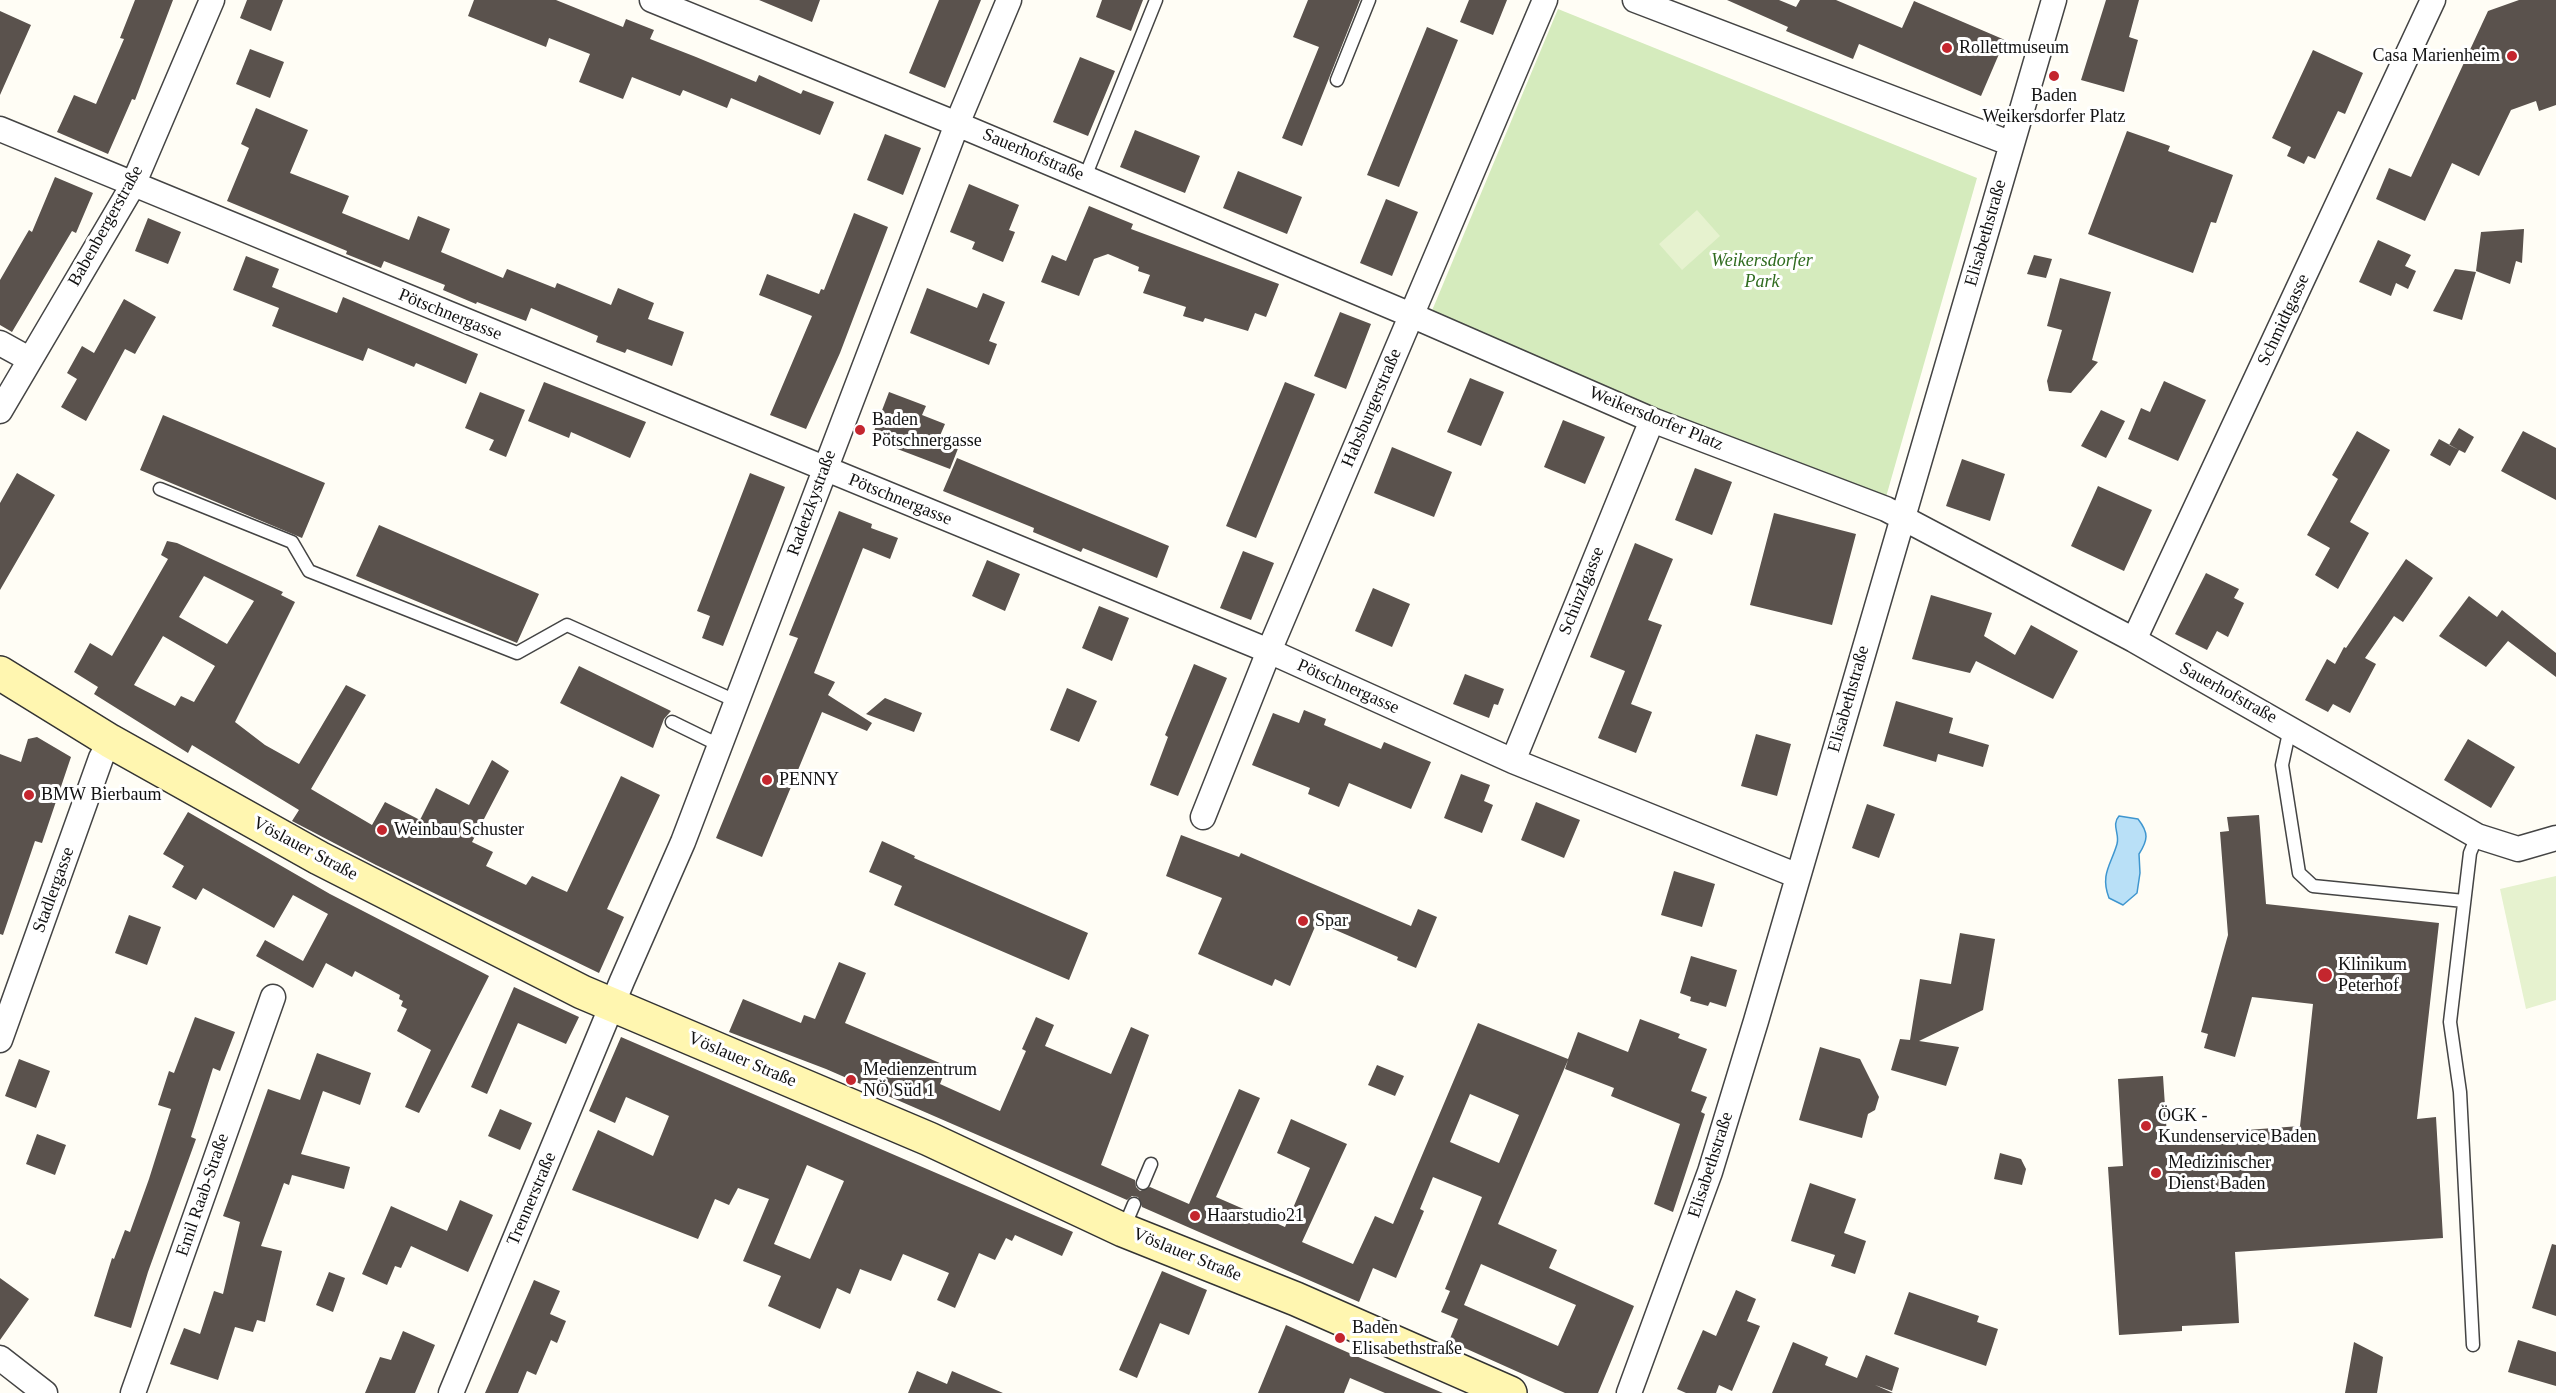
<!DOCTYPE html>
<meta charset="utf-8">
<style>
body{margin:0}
canvas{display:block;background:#fffdf5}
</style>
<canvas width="2556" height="1393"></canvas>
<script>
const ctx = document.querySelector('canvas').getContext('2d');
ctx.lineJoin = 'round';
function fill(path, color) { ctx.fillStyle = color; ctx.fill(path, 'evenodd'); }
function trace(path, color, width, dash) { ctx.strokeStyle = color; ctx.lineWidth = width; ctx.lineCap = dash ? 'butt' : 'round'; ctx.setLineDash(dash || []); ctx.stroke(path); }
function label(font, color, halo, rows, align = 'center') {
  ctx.font = font + ' Georgia,serif'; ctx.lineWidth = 6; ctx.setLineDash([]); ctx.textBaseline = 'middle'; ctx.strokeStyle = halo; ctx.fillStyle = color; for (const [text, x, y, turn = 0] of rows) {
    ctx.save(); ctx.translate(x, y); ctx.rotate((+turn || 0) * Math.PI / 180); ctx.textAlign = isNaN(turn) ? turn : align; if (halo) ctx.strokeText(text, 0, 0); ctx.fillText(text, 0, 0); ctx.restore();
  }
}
fill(new Path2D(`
 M1558,9L1977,178L1884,504L1431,313Z`), '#d5ebbd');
fill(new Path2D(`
 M1697,210L1720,236L1682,270L1659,244Z
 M2556,876V1000L2526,1009L2500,889Z`), '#e6f2cf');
const water = new Path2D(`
 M2119,816L2138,819C2149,833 2148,840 2139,854L2140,873L2137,893L2123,905L2109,898C2100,874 2111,865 2117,844C2120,834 2111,825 2119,816Z`);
fill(water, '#b9e0f7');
trace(water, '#3f96cf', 1.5);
fill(new Path2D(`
 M135,0H173L135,100L132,99L108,154L57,132L74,95L96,104L124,39L120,38Z
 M247,0H283L271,31L240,18Z
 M474,0H556L623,27L626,19L654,30L650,39L696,57L756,82L759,75L801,94L803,90L834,102L820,135L731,98L727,108L683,90L680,96L632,77L623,99L579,82L590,54L549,38L546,47L468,16Z
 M759,0H820L812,22Z
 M939,0H981L945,88L909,73Z
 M1102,0H1143L1131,31L1096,17Z
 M1308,0H1360L1302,146L1282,138L1319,47L1293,37Z
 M1469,0H1507L1493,35L1460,22Z
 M1727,0H1779L1796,7L1800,0H1836L1902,28L1914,1L2005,40L1981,96L1859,44L1853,59L1786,31L1788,27Z
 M2106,0H2139L2129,37L2138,40L2124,92L2081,80Z
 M2519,0H2556V105L2539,111L2536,101L2511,110L2479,176L2452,163L2425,221L2376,199L2389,168L2411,177L2488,11Z
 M0,11L31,25L0,95Z
 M1427,27L1458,40L1399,187L1367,175Z
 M250,49L284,62L270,98L236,84Z
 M2313,50L2363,73L2345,114L2338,111L2315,159L2308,156L2304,164L2287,156L2291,147L2272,138Z
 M1080,57L1115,71L1088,136L1053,122Z
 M256,108L308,130L290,173L349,196L342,213L409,240L418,216L450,229L441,252L503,278L507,269L555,288L557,283L611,305L618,288L654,303L648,319L684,332L672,366L627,349L625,353L596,342L598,336L531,308L526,321L477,302L476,304L443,290L445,285L384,261L381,268L346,254L347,251L227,201L249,148L241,144Z
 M1135,130L1200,156L1185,193L1120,167Z
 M2127,131L2170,146L2168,151L2233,175L2216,223L2211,222L2193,273L2088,234Z
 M885,134L921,148L903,195L867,180Z
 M1238,171L1302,197L1287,234L1223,208Z
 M55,177L93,193L76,233L72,231L12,332L0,325V280L29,230L32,232Z
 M969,184L1019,205L1009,230L1015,232L1003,262L972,249L975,242L950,232Z
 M1386,199L1418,212L1392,276L1360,263Z
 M1089,206L1133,224L1131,229L1279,284L1266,317L1255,313L1248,331L1205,318L1203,322L1183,316L1186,307L1143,293L1150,275L1138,271L1139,267L1108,254L1094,259L1079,296L1041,282L1052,255L1066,261Z
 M854,213L888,227L840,353L806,429L770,415L812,316L759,295L767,274L819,294L821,289L824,290Z
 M148,218L181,232L168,264L135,251Z
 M2524,229L2522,263L2516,261L2510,284L2476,271L2481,232Z
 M2378,240L2411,255L2405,266L2416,271L2408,289L2396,283L2391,296L2359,282Z
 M2034,255L2052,259L2046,278L2027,274Z
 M246,256L279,269L272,287L337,313L343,297L478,354L466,384L416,363L414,367L368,348L363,361L272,326L279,308L233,290Z
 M2455,269L2476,272L2462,320L2433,311Z
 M2060,278L2111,292L2092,360L2098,362L2071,393L2049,391L2047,381L2062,330L2047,326Z
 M927,288L977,308L983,293L1005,302L989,341L997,344L989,365L910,333Z
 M124,299L156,317L135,354L125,349L86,421L61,407L77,379L67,373L82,346L94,353Z
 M1340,312L1371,324L1346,389L1314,376Z
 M1470,378L1504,392L1481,446L1447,432Z
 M2164,381L2206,400L2178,461L2128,439L2141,408L2150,412Z
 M544,382L646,422L630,458L571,432L569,438L528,421Z
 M1285,382L1315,394L1256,538L1226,526Z
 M480,392L525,410L506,457L489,450L494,440L465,428Z
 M889,392L926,406L922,415L945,424L939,438L959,446L950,469L871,439Z
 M2101,410L2125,421L2106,458L2081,446Z
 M163,415L325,483L302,538L140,470Z
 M1563,420L1605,437L1585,484L1544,467Z
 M2459,428L2474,437L2465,453L2449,445Z
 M2357,431L2390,450L2350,522L2369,533L2338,589L2315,575L2330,548L2307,535L2338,479L2332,475Z
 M2523,431L2556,448V500L2501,471Z
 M2439,439L2459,450L2450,466L2430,455Z
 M1392,447L1452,472L1434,517L1374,493Z
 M957,458L1169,546L1157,578L1083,548L1081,552L1033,532L1034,528L943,491Z
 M1962,459L2005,474L1990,521L1946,506Z
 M1695,468L1732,482L1712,535L1675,520Z
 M17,473L55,495L0,590V503Z
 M750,473L785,487L723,646L702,638L710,616L697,611Z
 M2098,486L2152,510L2124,571L2071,546Z
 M839,511L872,524L871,528L898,538L890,559L863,548L814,673L835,682L828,695L872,723L867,731L822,712L762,857L716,838L798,638L789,635Z
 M1774,513L1856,534L1832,625L1750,605Z
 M379,525L539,594L517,643L356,576Z
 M167,541L177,543L283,592L281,595L295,602L235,722L265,745L299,764L346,685L366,695L311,789L372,825L385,802L420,820L436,788L469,805L492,760L509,771L472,842L493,852L486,866L526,885L532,876L567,892L621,776L660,795L607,909L624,917L599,973L376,865L292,821L299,810L192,745L188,753L94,694L98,687L74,672L90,643L112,656L168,559L161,555ZM204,576L254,601L227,644L179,617ZM163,636L215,666L194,702L181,696L175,706L134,685Z
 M1635,543L1673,559L1648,620L1662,625L1631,704L1652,712L1636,753L1598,738L1625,671L1590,657Z
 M1243,551L1274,563L1251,620L1220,608Z
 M2406,559L2433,578L2403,622L2394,616L2365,658L2376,664L2350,713L2333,704L2328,712L2305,700L2327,659L2335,664L2344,647L2346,648Z
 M987,560L1020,574L1005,611L972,596Z
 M2206,573L2239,589L2234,598L2244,603L2228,637L2217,631L2207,650L2175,634Z
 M1373,588L1410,604L1392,647L1355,631Z
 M1931,595L1992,613L1984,636L2015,655L2031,625L2078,651L2053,699L1976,661L1970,673L1912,659Z
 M2469,596L2497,617L2502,610L2556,653V677L2508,641L2486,667L2439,636Z
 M1099,606L1129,618L1112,661L1082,648Z
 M1194,664L1227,678L1178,796L1150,785L1168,737L1165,735Z
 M579,666L671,711L664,719L653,748L560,703Z
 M1465,674L1504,689L1498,705L1494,704L1489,718L1453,704Z
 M1067,688L1097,701L1079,742L1050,730Z
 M885,698L922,713L914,732L866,714Z
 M1896,701L1953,718L1949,733L1989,745L1983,767L1938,754L1936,762L1883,746Z
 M1304,710L1326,719L1324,725L1381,749L1384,742L1431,762L1411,809L1349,783L1339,807L1308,794L1310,788L1252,765L1273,713L1299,723Z
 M1756,734L1791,744L1777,796L1741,786Z
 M37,737L71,757L42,843L35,841L3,935L0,934V754L21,762L28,739Z
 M2468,739L2515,767L2491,808L2444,780Z
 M1461,774L1490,785L1484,801L1493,805L1482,833L1444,818Z
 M1536,802L1580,820L1564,858L1521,840Z
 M1867,804L1895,814L1879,858L1852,848Z
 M188,812L330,894L489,976L419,1113L405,1107L431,1050L397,1031L407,1009L401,1006L403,1001L399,999L400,995L355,971L352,977L326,963L313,988L256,956L265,940L303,961L328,914L293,895L274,928L203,888L196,900L172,887L184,866L163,854Z
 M2259,815L2266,904L2439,923L2417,1119L2436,1117L2443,1238L2235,1252L2239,1323L2182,1326V1331L2119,1335L2108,1167L2123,1166L2118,1079L2163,1076L2167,1136L2300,1126L2313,1004L2252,997L2235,1057L2204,1048L2208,1034L2201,1032L2228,935L2220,832L2229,831L2227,817Z
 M1181,835L1239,857L1241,853L1411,926L1418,909L1437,917L1416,968L1397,960L1398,957L1317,922L1290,986L1275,979L1272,986L1198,954L1222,898L1166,876Z
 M882,841L915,856L914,858L1088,933L1069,980L894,905L902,886L869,872Z
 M1674,871L1715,884L1702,927L1661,915Z
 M129,915L161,927L147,965L115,953Z
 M1960,933L1995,939L1983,1010L1919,1041L1959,1047L1946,1086L1891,1070L1900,1039L1910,1040L1920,979L1951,984Z
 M1691,956L1737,970L1726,1007L1710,1002L1708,1006L1690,1001L1691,997L1680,993Z
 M839,962L866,973L845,1023L947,1066L940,1084L1000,1111L1026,1051L1022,1049L1036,1017L1054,1025L1045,1046L1111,1074L1131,1027L1149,1035L1101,1165L1135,1180L1136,1187L1140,1191L1150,1187L1189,1204L1239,1089L1260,1098L1216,1197L1285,1227L1310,1168L1277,1153L1291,1119L1347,1144L1302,1242L1353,1264L1375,1216L1393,1224L1478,1023L1568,1059L1578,1032L1628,1052L1640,1019L1680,1034L1678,1038L1707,1049L1691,1091L1707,1097L1701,1112L1705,1114L1673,1212L1654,1204L1680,1124L1611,1096L1614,1088L1565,1069L1568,1060L1498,1224L1557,1250L1549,1268L1634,1306L1598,1393H1565L1449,1341L1458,1319L1441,1312L1450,1291L1445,1289L1482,1197L1433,1177L1420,1209L1424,1211L1396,1278L1373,1268L1359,1302L1142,1207L1138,1197L1132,1196L1127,1200L826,1069L729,1032L743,999L801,1023L804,1015L815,1019ZM1470,1094L1519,1115L1499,1163L1450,1142ZM1481,1264L1576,1305L1558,1346L1464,1305Z
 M514,987L579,1017L566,1044L518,1023L487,1094L471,1087Z
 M195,1017L235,1032L220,1071L213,1068L191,1137L196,1139L148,1272L131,1328L94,1316L112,1258L114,1259L125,1230L130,1232L149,1179L171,1109L158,1105L169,1071L174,1073Z
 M621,1037L1073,1232L1062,1256L1015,1235L1012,1241L1006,1238L995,1260L979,1253L955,1308L937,1300L949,1273L903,1254L891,1281L860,1269L850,1294L837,1288L820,1329L768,1306L781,1276L743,1261L769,1199L738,1188L729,1205L715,1199L698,1239L572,1190L598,1130L653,1156L669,1116L626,1097L615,1123L589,1111ZM807,1165L844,1181L810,1259L774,1244Z
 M1820,1047L1860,1059L1879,1097L1875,1110L1868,1114L1862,1138L1799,1120Z
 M317,1053L371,1073L360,1105L323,1091L301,1154L350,1167L344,1189L292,1175L289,1185L284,1183L261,1246L282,1251L265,1322L257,1320L253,1332L235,1327L218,1380L170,1364L184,1328L200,1334L214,1291L223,1294L240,1222L223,1216L268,1089L300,1100Z
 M19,1059L50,1071L36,1108L5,1096Z
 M1377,1065L1404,1076L1395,1096L1368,1085Z
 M500,1109L532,1123L520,1150L488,1136Z
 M37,1134L66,1145L55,1175L26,1164Z
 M2000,1153L2021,1159L2026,1169L2022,1185L1994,1179Z
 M1810,1183L1856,1199L1844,1233L1866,1241L1855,1274L1831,1266L1835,1255L1791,1241Z
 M460,1200L493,1215L468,1272L411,1246L401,1268L395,1266L387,1285L362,1274L391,1206L447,1231Z
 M2552,1244L2556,1245V1316L2532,1308Z
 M1162,1271L1207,1290L1189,1335L1160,1323L1137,1378L1119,1370Z
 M329,1272L345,1278L333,1312L316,1305Z
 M0,1278L29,1299L0,1340Z
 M534,1280L560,1291L550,1314L566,1321L557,1343L551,1340L536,1375L527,1371L518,1393H485Z
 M1736,1290L1756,1299L1747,1321L1760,1326L1732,1391L1719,1385L1716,1393H1686L1677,1389L1703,1330L1716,1336Z
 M1909,1292L1979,1316L1977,1322L1998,1329L1986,1366L1894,1334Z
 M1286,1325L1356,1356L1443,1393H1385L1350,1378L1344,1393H1258Z
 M403,1331L435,1345L415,1393H365L380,1357L391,1360Z
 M2518,1340L2556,1352V1386L2508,1372Z
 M1793,1342L1828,1357L1825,1365L1857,1378L1866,1355L1899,1368L1892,1391L1875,1385L1893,1393H1772Z
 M2354,1342L2383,1357L2377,1393H2345Z
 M917,1371L947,1384L952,1371L1003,1393H908Z`), '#5a524d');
const lane = new Path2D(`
 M1337,80L1369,0
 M1085,177L1156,0
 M160,489L292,542L309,571L517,653L567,625L738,702
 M672,722L721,746
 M2290,728L2282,765L2299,873L2313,886L2464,901
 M1143,1183L1151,1164
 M1123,1230L1134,1204
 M2473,1345L2460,1092L2450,1022L2470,853L2477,836`);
const street = new Path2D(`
 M652,0L957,124L1411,315L1652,420L1886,509L2134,640L2477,836L2518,849L2556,838
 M1635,0L2012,144
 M0,129L1269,651L1513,761L1798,876
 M0,343L29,359
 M0,411L133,185L212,0
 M2134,640L2433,0
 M1513,761L1652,420
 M1203,817L1269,651L1545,0
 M0,1040L101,758L110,741
 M0,1358L45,1393
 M133,1393L273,997
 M451,1393L622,981L683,842L957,124L1009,0
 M1629,1393L1710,1172L1756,1021L2054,0`);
const secondary = new Path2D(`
 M0,673L110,741L319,858L582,992L929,1139L1123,1230L1296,1299L1510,1393`);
trace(lane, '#444', 15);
trace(street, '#444', 27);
trace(secondary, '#333', 36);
trace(lane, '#fff', 12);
trace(street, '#fff', 24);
trace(secondary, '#fff6b0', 33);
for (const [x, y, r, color] of [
 [1947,48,6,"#c4262e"],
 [2512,56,6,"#c4262e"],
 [2054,76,6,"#c4262e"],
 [860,430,6,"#c4262e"],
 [767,780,6,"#c4262e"],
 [29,795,6,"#c4262e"],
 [382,830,6,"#c4262e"],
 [1303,921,6,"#c4262e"],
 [2325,975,8,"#c4262e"],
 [851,1080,6,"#c4262e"],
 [2146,1126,6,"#c4262e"],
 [2156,1173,6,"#c4262e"],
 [1195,1216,6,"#c4262e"],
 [1340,1338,6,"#c4262e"]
]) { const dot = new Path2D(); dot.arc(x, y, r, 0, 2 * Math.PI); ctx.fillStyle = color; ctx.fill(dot); trace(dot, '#fff', 2); }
label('18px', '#111', '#fff', [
 ["Rollettmuseum",1959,48],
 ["Casa Marienheim",2500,56,"right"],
 ["Baden",2054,96,"center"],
 ["Weikersdorfer Platz",2054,117,"center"],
 ["Baden",872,420],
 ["Pötschnergasse",872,441],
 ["PENNY",779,780],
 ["BMW Bierbaum",41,795],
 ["Weinbau Schuster",394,830],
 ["Spar",1315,921],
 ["Klinikum",2338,965],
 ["Peterhof",2338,986],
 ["Medienzentrum",863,1070],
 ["NÖ Süd 1",863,1091],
 ["ÖGK -",2158,1116],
 ["Kundenservice Baden",2158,1137],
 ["Medizinischer",2168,1163],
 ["Dienst Baden",2168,1184],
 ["Haarstudio21",1207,1216],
 ["Baden",1352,1328],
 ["Elisabethstraße",1352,1349]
], 'left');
label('18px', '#111', '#fff', [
 ["Sauerhofstraße",1033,155,23],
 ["Babenbergerstraße",106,226,-61],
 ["Elisabethstraße",1986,233,-74],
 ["Pötschnergasse",450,315,22],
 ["Schmidtgasse",2284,320,-65],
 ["Habsburgerstraße",1372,408,-67],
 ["Weikersdorfer Platz",1656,419,22],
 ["Pötschnergasse",900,500,22],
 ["Radetzkystraße",812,503,-70],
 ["Schinzlgasse",1582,591,-68],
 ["Pötschnergasse",1348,687,24],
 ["Sauerhofstraße",2228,693,29],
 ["Elisabethstraße",1849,699,-74],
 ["Vöslauer Straße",305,849,28],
 ["Stadlergasse",54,890,-70],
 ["Vöslauer Straße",742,1060,23],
 ["Elisabethstraße",1711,1165,-72],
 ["Emil Raab-Straße",203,1195,-71],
 ["Trennerstraße",532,1199,-67],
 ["Vöslauer Straße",1187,1255,22]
]);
label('italic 18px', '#2f6b1f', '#fff', [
 ["Weikersdorfer",1762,261],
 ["Park",1762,282]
]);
</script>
